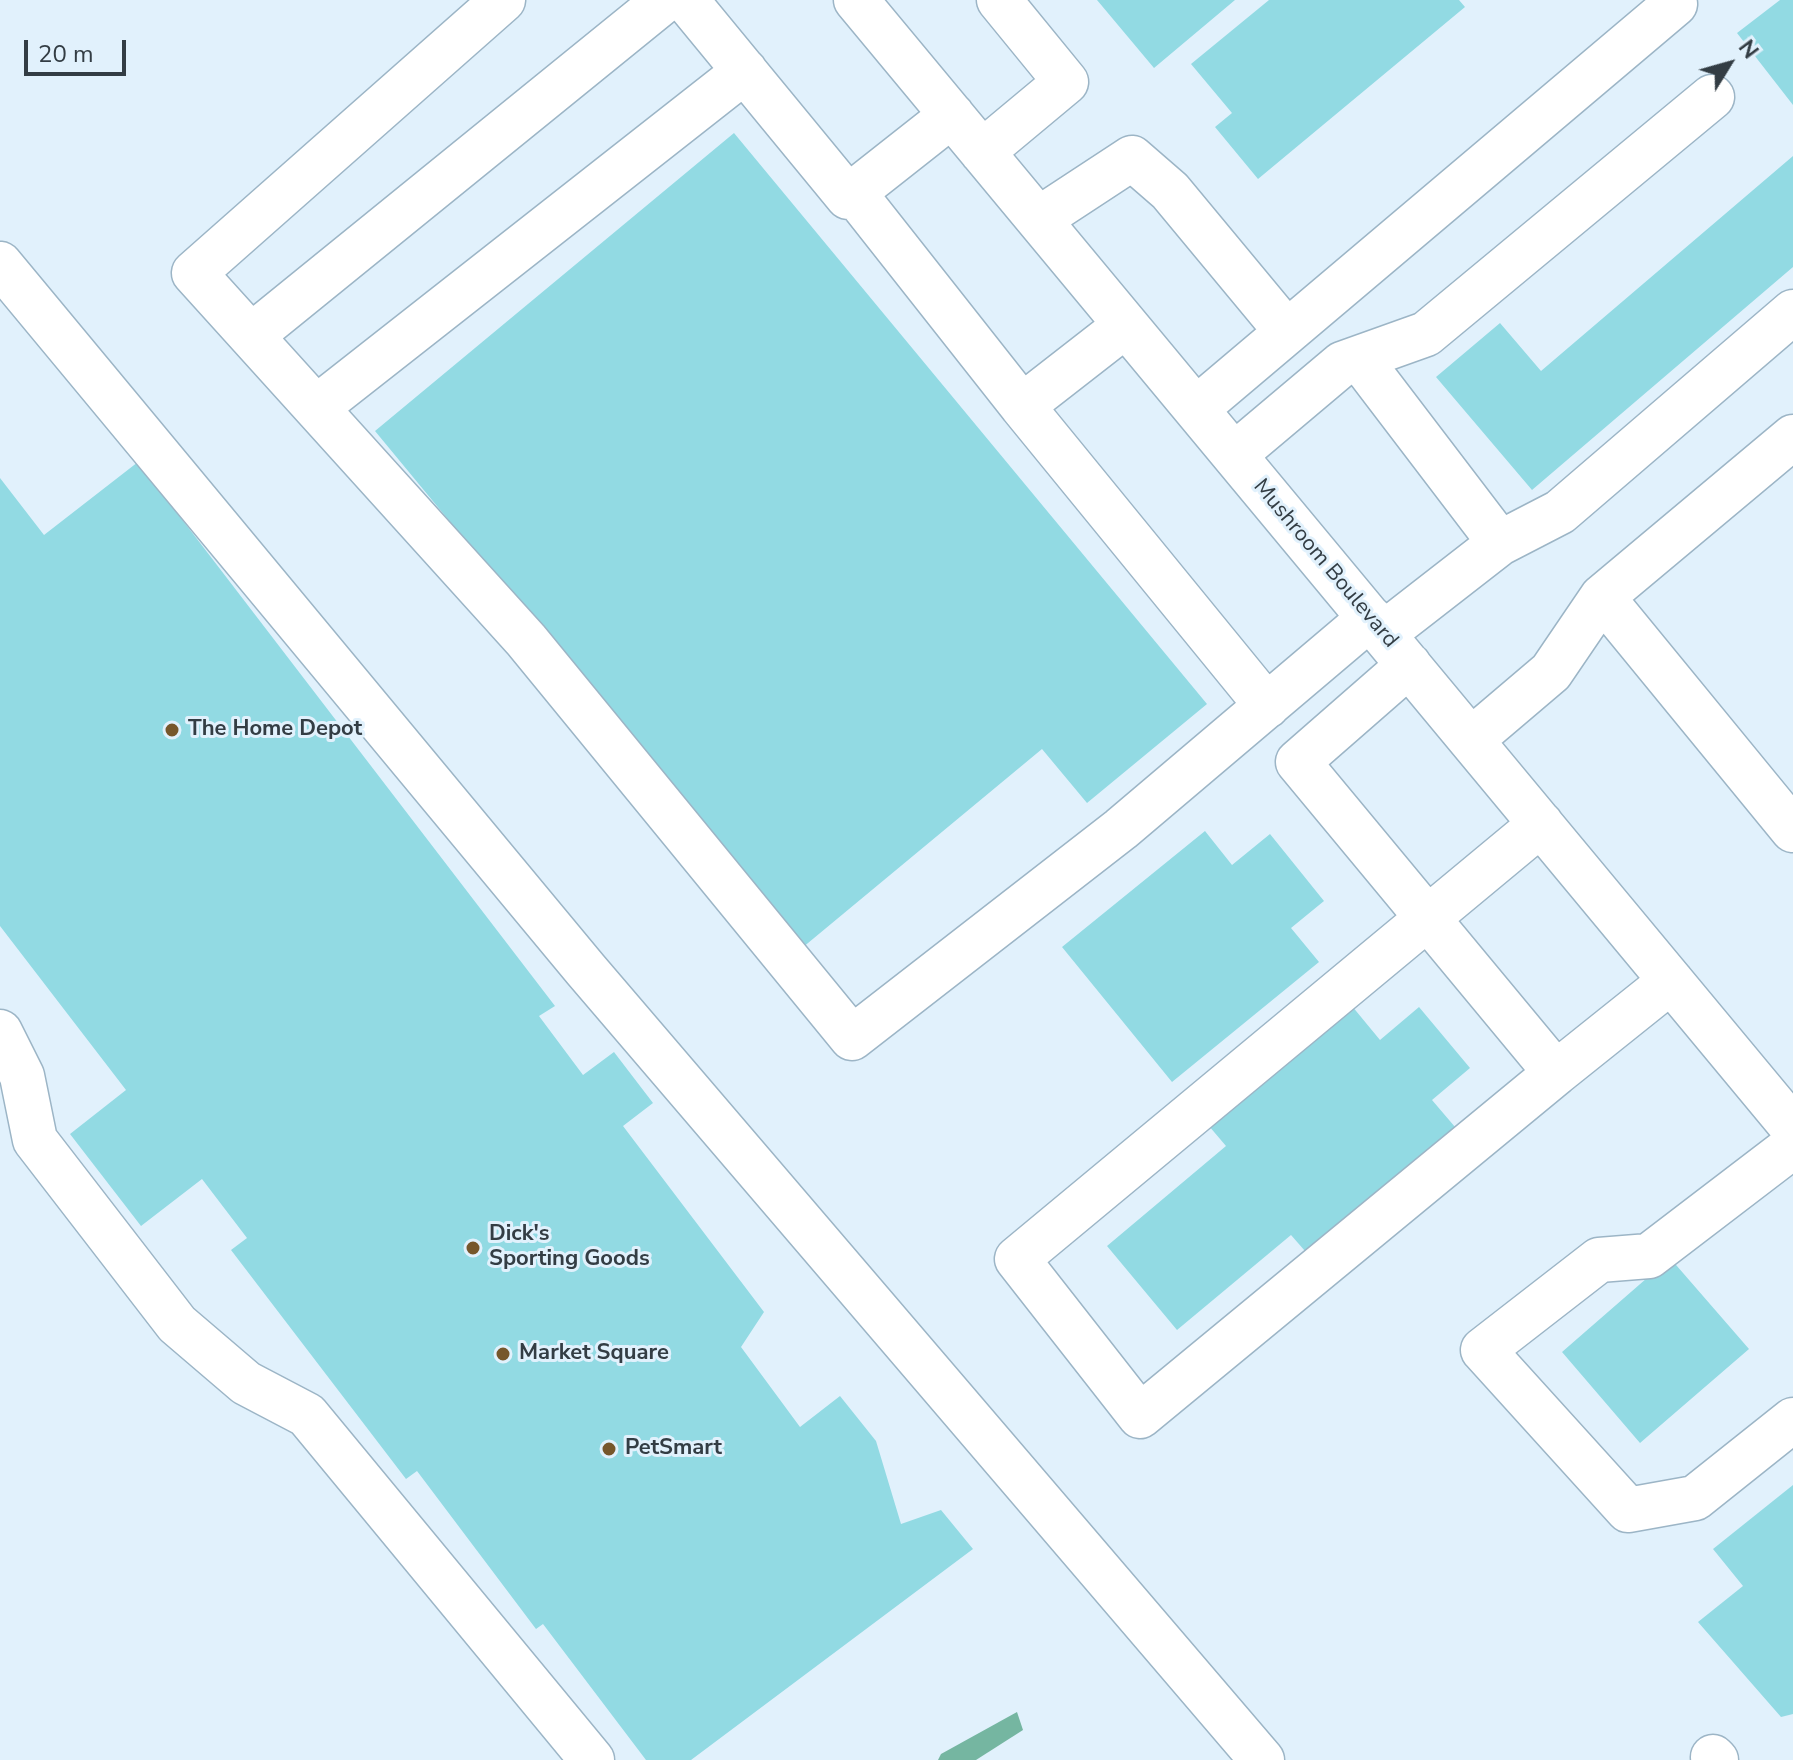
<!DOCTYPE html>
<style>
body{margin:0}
#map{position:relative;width:1793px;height:1760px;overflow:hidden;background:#e1f1fc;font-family:"Nunito Sans",sans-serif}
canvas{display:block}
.north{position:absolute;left:1689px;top:24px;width:80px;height:80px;-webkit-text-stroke:6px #e1f1fc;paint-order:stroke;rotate:53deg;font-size:22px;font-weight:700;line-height:32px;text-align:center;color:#333d44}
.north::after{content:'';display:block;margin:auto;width:28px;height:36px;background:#333d44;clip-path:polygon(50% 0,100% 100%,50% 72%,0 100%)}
.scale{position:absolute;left:24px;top:40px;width:102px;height:36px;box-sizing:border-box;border:4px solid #333d44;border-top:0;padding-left:10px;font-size:24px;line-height:28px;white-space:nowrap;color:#333d44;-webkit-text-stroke:6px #e1f1fc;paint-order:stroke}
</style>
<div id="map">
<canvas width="1793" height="1760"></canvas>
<div class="north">N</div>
<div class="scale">20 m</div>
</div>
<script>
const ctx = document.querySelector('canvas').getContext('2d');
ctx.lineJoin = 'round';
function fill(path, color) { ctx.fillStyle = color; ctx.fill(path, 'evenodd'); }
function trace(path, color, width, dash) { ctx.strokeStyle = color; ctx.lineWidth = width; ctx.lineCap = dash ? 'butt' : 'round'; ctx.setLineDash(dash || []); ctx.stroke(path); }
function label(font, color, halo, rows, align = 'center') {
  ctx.font = font + ' "Nunito Sans",sans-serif'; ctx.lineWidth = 6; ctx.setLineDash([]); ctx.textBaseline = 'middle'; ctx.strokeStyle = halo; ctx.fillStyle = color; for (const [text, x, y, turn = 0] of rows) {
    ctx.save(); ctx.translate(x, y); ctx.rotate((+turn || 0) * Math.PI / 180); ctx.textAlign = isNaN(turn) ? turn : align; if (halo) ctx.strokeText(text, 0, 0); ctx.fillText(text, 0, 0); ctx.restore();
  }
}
fill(new Path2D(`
 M1017,1712L1023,1730L976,1760H938L941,1754Z`), '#75b6a1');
fill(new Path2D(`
 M1097,0H1235L1154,68Z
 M1269,0H1459L1465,7L1258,179L1215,127L1232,113L1191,64Z
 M1780,0H1793V105L1737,33Z
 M734,133L1207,704L1087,803L1042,749L802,948L375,431Z
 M1793,156V267L1532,490L1436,377L1500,323L1541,371Z
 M138,462L555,1006L539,1016L583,1075L614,1052L653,1103L623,1126L764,1312L741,1347L800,1427L840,1396L876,1441L901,1524L941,1510L973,1549L691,1760H646L543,1624L536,1629L417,1471L406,1479L231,1250L247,1238L202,1179L141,1226L70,1134L126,1090L0,926V478L44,535Z
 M1205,831L1232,865L1270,834L1324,901L1291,928L1319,962L1172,1082L1062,947Z
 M1347,1000L1380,1040L1419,1007L1470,1068L1432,1100L1461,1134L1312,1259L1291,1235L1177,1330L1107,1246L1226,1146L1203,1119Z
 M1670,1258L1749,1349L1640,1443L1562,1352Z
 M1793,1485V1714L1781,1717L1698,1622L1743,1586L1713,1549Z`), '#92dae3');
const minor = new Path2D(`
 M503,0L194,273L526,640L852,1038L1121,829L1370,618
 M686,0L848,197L952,115
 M856,0L1793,1128
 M982,152L1066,82L999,0
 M854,193L1022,406
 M1039,219L1132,158L1170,191L1287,332
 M0,264L586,970L1262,1760
 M1126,325L1022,406L1267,706
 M251,336L665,0
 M1359,358L1500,543
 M316,408L745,71
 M1196,409L1675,4
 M1234,455L1342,364L1426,334L1712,97
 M1602,597L1793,830
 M1383,634L1500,543L1560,512L1793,312
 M1409,665L1298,762L1556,1073L1671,981
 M1471,740L1551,672L1602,597L1793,437
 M1541,824L1017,1259L1140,1416L1556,1073
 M0,1032L22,1076L35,1140L177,1324L246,1383L307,1415L592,1760
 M1793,1146L1649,1256L1599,1260L1483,1350L1628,1510L1695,1498L1793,1420
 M1713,1757L1716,1760`);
trace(minor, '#9cb5c6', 47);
trace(minor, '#fff', 44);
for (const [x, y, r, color] of [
 [172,730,8,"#76572c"],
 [473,1248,8,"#76572c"],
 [503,1354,8,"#76572c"],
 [609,1449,8,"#76572c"]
]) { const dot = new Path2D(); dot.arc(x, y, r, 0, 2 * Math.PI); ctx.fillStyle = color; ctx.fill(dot); trace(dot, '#e1f1fc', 3); }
label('22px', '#333d44', '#e1f1fc', [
 ["Mushroom Boulevard",1325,564,50]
]);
label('bold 22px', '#333d44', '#e1f1fc', [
 ["The Home Depot",188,730],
 ["Dick's",489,1235],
 ["Sporting Goods",489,1260],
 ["Market Square",519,1354],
 ["PetSmart",625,1449]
], 'left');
</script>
